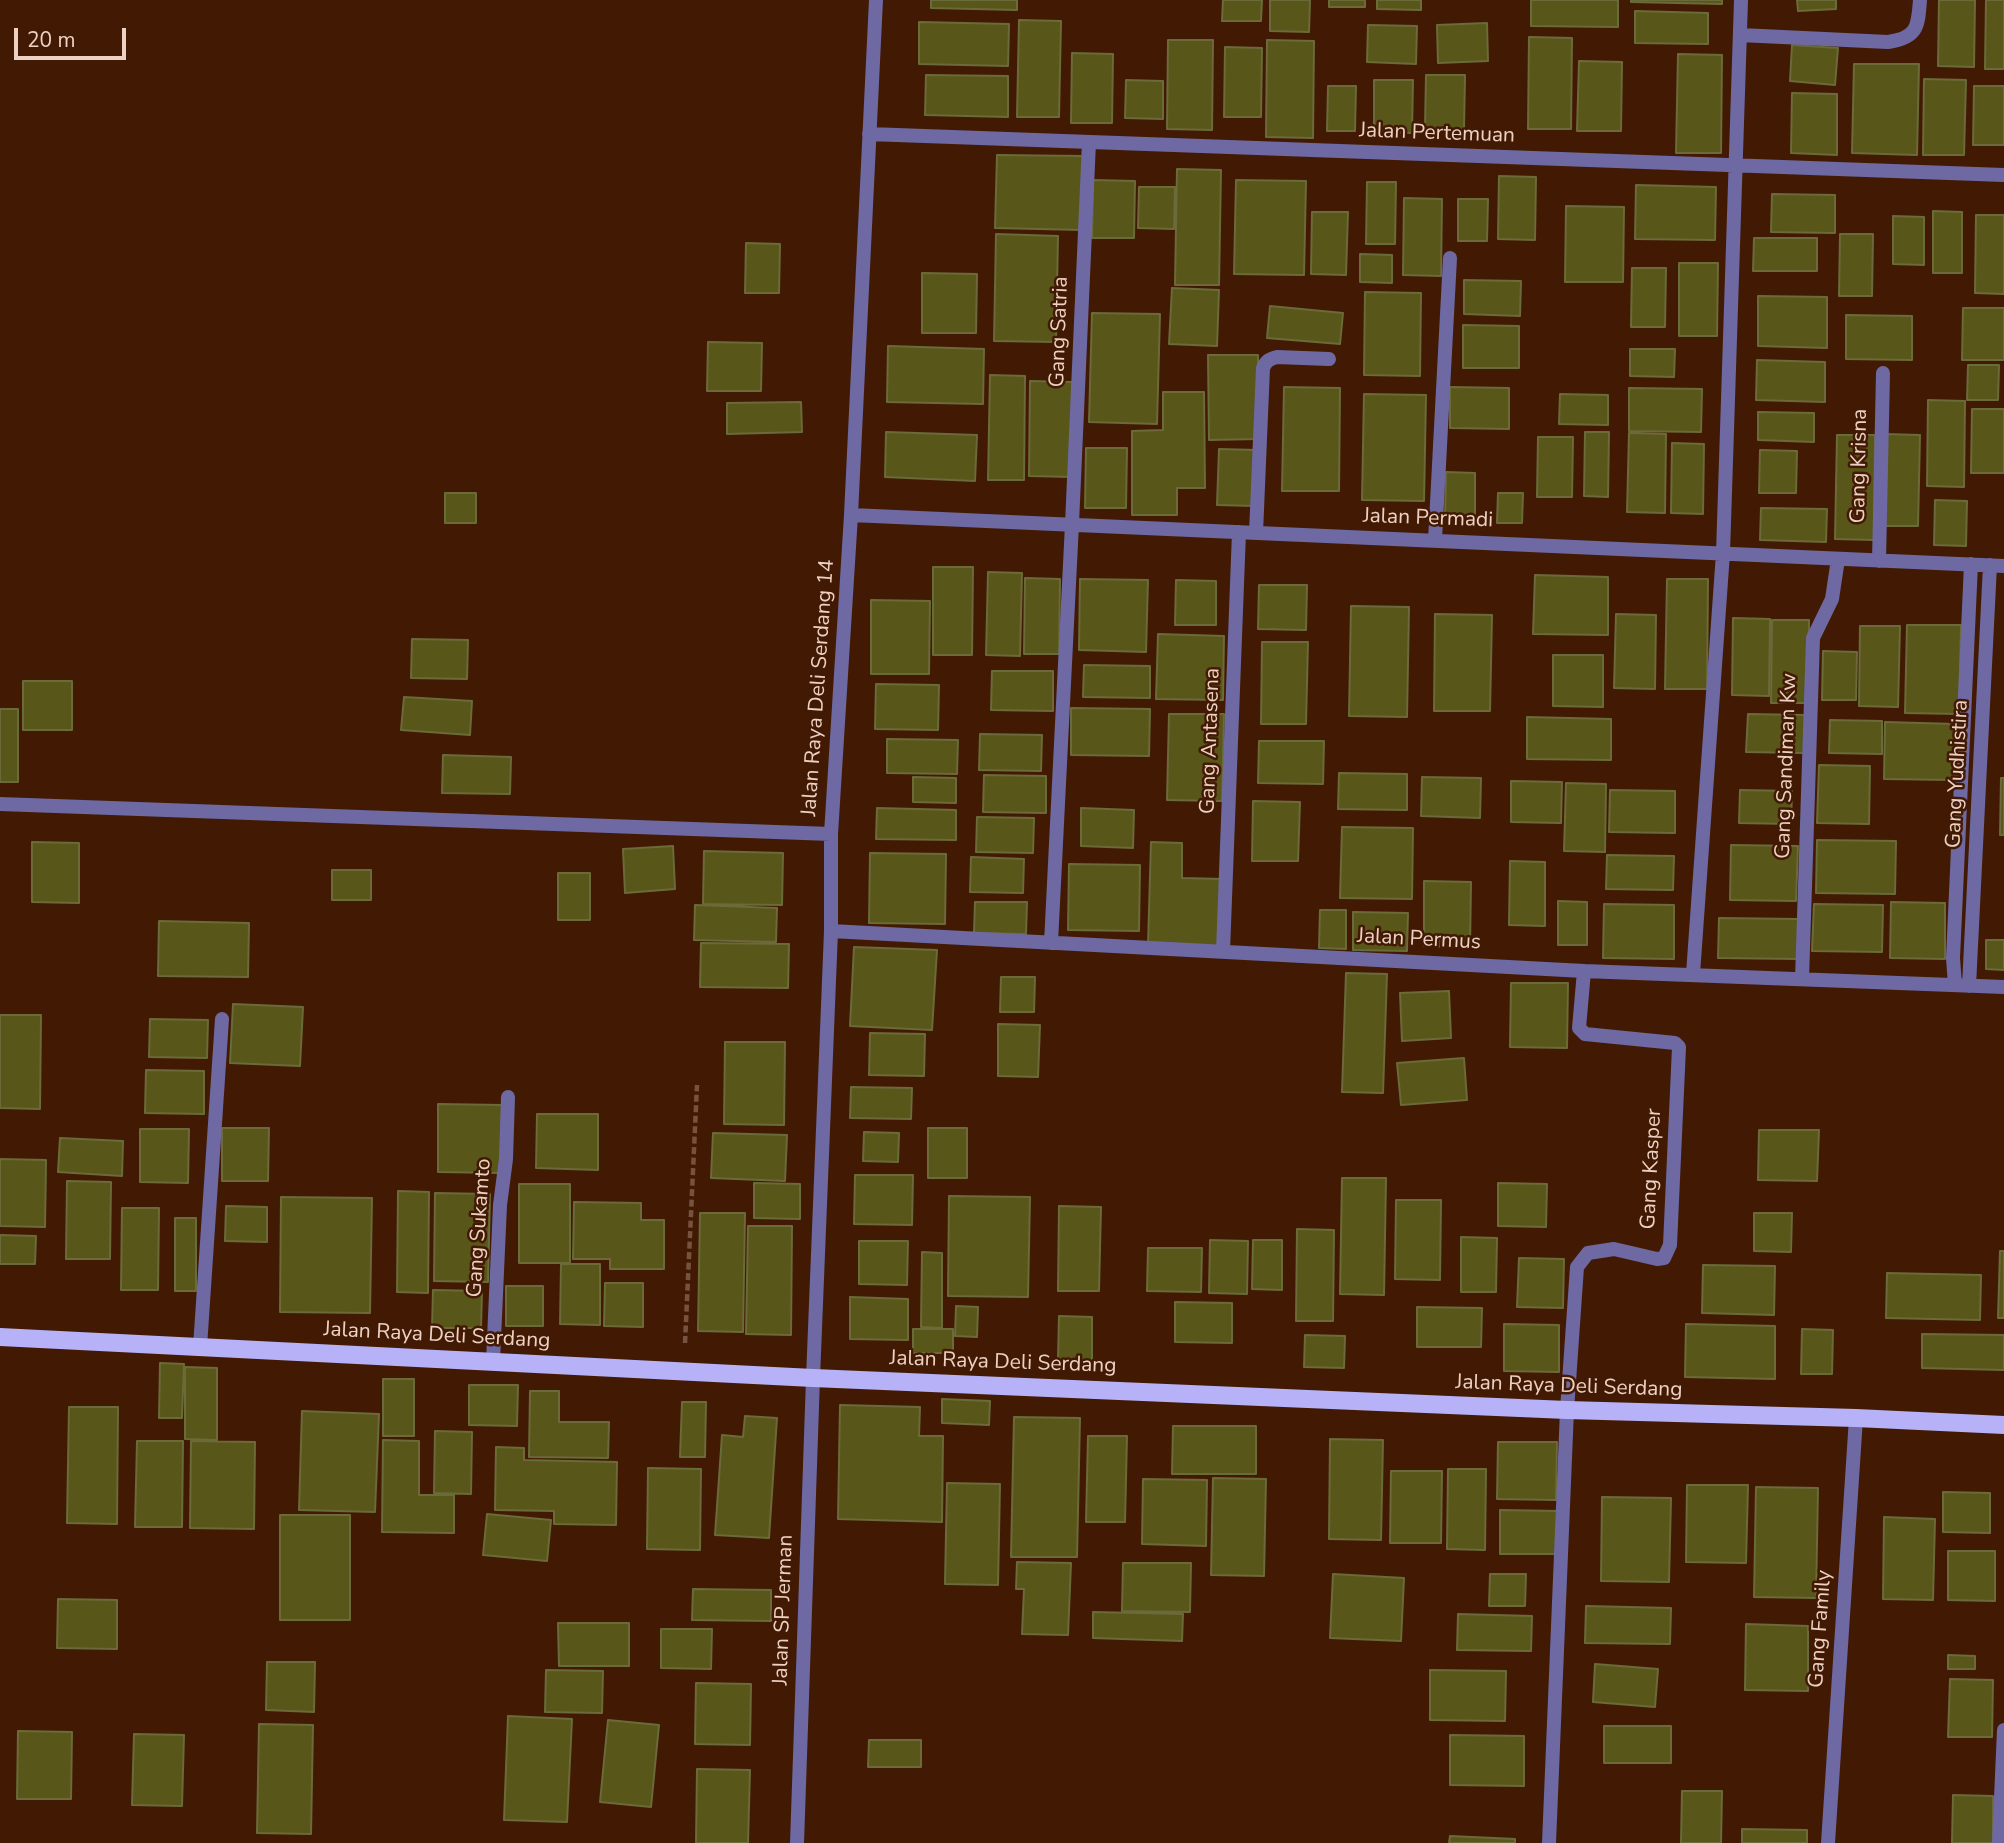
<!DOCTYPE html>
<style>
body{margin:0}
#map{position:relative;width:2004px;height:1843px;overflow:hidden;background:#421a03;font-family:"Nunito Sans",sans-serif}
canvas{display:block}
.scale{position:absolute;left:14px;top:28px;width:112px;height:32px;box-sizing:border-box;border:4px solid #ecd1c4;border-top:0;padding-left:9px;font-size:21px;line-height:24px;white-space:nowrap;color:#ecd1c4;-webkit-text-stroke:5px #421a03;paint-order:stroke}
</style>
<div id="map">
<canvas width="2004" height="1843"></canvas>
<div class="scale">20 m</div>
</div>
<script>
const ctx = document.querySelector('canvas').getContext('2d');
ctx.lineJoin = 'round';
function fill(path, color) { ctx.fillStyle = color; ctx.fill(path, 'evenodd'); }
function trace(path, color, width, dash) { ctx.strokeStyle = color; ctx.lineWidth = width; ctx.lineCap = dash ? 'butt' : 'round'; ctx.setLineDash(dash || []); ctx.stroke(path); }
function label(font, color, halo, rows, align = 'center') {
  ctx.font = font + ' "Nunito Sans",sans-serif'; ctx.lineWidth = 5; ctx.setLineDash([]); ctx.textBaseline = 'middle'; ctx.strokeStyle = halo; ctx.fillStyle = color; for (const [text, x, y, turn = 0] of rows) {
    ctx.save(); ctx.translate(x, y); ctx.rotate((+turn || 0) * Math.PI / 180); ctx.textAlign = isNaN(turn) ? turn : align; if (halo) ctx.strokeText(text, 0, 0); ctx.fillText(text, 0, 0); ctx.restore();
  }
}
const building = new Path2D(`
 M931,0H1017V10L931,8Z
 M1223,0H1262L1261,21H1222Z
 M1270,0H1310L1309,32L1270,31Z
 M1329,0H1365V7H1329Z
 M1377,0H1421V10L1377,9Z
 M1531,0H1618V27L1531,26Z
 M1631,0H1722V4L1631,2Z
 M1797,0H1836V9L1798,11Z
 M1939,0H1975L1974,67L1938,66Z
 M1986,0H2004V69H1985Z
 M1635,11L1708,13V44L1635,43Z
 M1019,20L1061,21L1059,117H1017Z
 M919,22L1009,24L1008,66L919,64Z
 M1487,23L1488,61L1438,63L1437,25Z
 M1368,25L1417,26L1416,64L1367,62Z
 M1529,37L1572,38L1571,129H1528Z
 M1168,40H1213L1212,130L1167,129Z
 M1267,40L1314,41L1313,138L1266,137Z
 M1792,45L1838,48L1835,85L1790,81Z
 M1225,47L1262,48L1261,117H1224Z
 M1072,53L1113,54L1112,123H1071Z
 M1678,54L1722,55L1721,153H1676Z
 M1579,61L1622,62L1621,131H1577Z
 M1854,64H1919L1917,155L1852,153Z
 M926,75L1008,76V117L925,115Z
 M1426,75H1465L1464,129L1425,128Z
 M1924,79L1966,80L1964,155H1923Z
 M1126,80L1163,81V119L1125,118Z
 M1374,80H1413L1412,133L1374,132Z
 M1328,86H1356L1355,131H1327Z
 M1974,86H2004V145H1973Z
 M1792,93L1837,94V155L1791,153Z
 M997,155L1083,156L1082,230L995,228Z
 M1177,169L1221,170L1219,285H1175Z
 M1499,176L1536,177L1535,240L1498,239Z
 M1093,180L1135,181L1134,238H1092Z
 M1236,180L1306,181L1304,275L1234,274Z
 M1367,182H1396L1395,244H1366Z
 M1636,185L1716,187L1715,240L1635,239Z
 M1139,187H1175L1174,229L1138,228Z
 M1772,194L1835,195V233L1771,232Z
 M1404,198L1442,199L1441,276L1403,275Z
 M1458,199H1488L1487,241H1458Z
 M1566,206L1624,207L1623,282H1565Z
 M1933,211L1962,212V273H1933Z
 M1312,212H1348L1346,275L1311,274Z
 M1976,215H2004V294L1975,293Z
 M1893,216L1924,217V265L1893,264Z
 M996,234L1058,236L1056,342L994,341Z
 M1840,234H1873L1872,296H1839Z
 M1754,238H1817V271H1753Z
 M746,243L780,244L779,293H745Z
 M1360,254L1392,255V283L1360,282Z
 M1679,263H1718L1717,336H1679Z
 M1632,268H1666L1665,327H1631Z
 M922,273L977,274L976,333H922Z
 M1464,280L1521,281L1520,316L1464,314Z
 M1172,288L1219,290L1217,346L1169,344Z
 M1365,292L1421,293L1420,376L1364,375Z
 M1758,296L1827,297V348L1758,346Z
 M1270,306L1343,313L1340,344L1267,338Z
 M1963,308H2004V360H1962Z
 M1092,313L1160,314L1157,424L1089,422Z
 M1846,315L1912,316V360L1846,359Z
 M1463,325L1519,326V368H1463Z
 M708,342L762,343L761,391H707Z
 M888,346L984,349L983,404L887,402Z
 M1630,349H1675L1674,377L1630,376Z
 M1208,355H1258L1259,439L1209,440Z
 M1757,360L1825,362V402L1756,400Z
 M1968,365H1999L1998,400H1967Z
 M990,375L1025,376L1024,480H988Z
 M1030,381L1072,382L1071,477L1029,476Z
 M1284,387L1340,388L1339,491H1282Z
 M1450,387L1509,388V429L1450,428Z
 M1629,388L1702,389L1701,432L1629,431Z
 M1163,392H1204L1205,488H1177V515H1132V431L1163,430Z
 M1364,394L1426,395L1424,501L1362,500Z
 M1560,394L1608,395V425L1559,424Z
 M1928,400L1965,401L1964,487L1927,486Z
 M801,402L802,432L727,434V403Z
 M1972,409H2004V473H1971Z
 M1758,412L1814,413V442L1758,440Z
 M886,432L977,435L975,481L885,477Z
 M1585,432H1609L1608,497L1584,496Z
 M1629,433L1666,434L1665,513L1627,512Z
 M1885,434L1920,435L1918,526H1884Z
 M1837,435H1875L1874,540L1835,539Z
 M1538,437H1573L1572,497H1537Z
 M1672,443L1704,444L1703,514L1671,513Z
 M1086,448H1127L1126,508H1085Z
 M1219,449L1257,450L1255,506L1217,505Z
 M1760,450L1797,451L1796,493H1759Z
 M1446,472L1475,473V517H1445Z
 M445,493H476V523H445Z
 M1498,493H1523L1522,523H1497Z
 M1935,500L1967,501L1966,546L1934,545Z
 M1761,508L1827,509L1826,542L1760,540Z
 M933,567H973L972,655H933Z
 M988,572L1022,573L1020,656L986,655Z
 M1535,575L1608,577V635L1533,634Z
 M1025,578L1060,579L1059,654H1024Z
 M1080,579L1148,580L1146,652L1079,650Z
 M1667,579H1708L1707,689H1665Z
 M1176,580L1216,581V625H1175Z
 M1259,585H1307L1306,630L1258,629Z
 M871,600L930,601L929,674H871Z
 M1351,606L1409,607L1407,717L1349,716Z
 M1435,614L1492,615L1490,711H1434Z
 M1616,614L1656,615L1655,689L1614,688Z
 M1733,618L1770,619L1769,696L1732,695Z
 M1772,620H1809L1808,703H1771Z
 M1907,625H1961L1959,714L1905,713Z
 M1860,626H1900L1898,707L1859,706Z
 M1158,634L1224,636L1223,700L1156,699Z
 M412,639L468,640L467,679L411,678Z
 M1262,642H1308L1306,724H1261Z
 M1823,651L1857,652L1856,700H1822Z
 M1553,655H1603V707L1553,706Z
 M1084,665L1150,666V698L1083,697Z
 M992,671H1053V711L991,710Z
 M23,681H72V730H23Z
 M876,684L939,685L938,730L875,729Z
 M404,697L472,701L470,735L401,730Z
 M1071,708L1150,709L1149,756L1071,755Z
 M0,709H18V782H0Z
 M1169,714H1224L1222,801L1167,800Z
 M1748,714L1805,715L1804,753L1746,752Z
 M1527,717L1611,719V760L1527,759Z
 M1830,720L1882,721V754L1829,753Z
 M1885,722L1956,724L1954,780L1884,779Z
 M980,734L1042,735L1041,771L979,770Z
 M887,739L958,740L957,774L887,773Z
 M1259,741H1324L1323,784L1258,783Z
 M443,755L511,757L510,794L442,793Z
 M1819,765L1870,766L1869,824L1817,823Z
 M1339,773L1407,774V810L1338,809Z
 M984,775L1046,776V813L983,812Z
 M913,777L956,778V803L913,802Z
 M1422,777L1481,778L1480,818L1421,816Z
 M2001,778H2004V835H2000Z
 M1511,781L1562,782L1561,823L1511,822Z
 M1566,783L1606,784L1605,852L1564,851Z
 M1610,790L1675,791V833L1609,832Z
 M1740,790L1792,791L1791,824L1739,823Z
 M1253,801L1300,802L1298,861H1252Z
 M877,808L956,810V840L876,839Z
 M1081,808L1134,810L1133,848L1081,846Z
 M977,817L1034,818L1033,853L976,852Z
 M1342,827L1413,828L1412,899L1340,898Z
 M1817,840L1896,841L1895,894L1816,893Z
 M32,842L79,843V903L32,902Z
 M1151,842L1182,843V878L1223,879L1221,947L1148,945Z
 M1731,845L1798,846L1796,901L1730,900Z
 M673,846L675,889L625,893L623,849Z
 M704,851L783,853L782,905L703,904Z
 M870,853L946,854L945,924L869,923Z
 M1607,855L1674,856L1673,890L1606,889Z
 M971,857L1024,859L1023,893L970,892Z
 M1510,861L1545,862V926L1509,925Z
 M1069,864L1140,865L1139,931L1068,930Z
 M332,870H371V900H332Z
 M558,873H590V920H558Z
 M1424,881L1471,882L1470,947L1424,946Z
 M1558,901L1587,902V945H1558Z
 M975,902H1027L1026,934L974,933Z
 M1891,902L1945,903V959L1890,958Z
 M1604,904L1674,905V959L1603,958Z
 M1814,904L1883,905L1882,952L1812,951Z
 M695,905L777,908L776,942L694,940Z
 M1320,910H1346V949L1319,948Z
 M1353,912L1408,913L1407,951L1353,950Z
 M1719,918L1798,919V959L1718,958Z
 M159,921L249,923L248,977L158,976Z
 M1986,940H2004V970L1986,969Z
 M701,943L789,944L788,988L700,987Z
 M854,947L937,950L932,1030L850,1026Z
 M1346,973L1387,974L1383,1093L1342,1092Z
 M1001,977H1035L1034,1012H1000Z
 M1511,983H1568L1567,1048L1510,1047Z
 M1449,991L1451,1038L1402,1041L1400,993Z
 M233,1004L303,1007L300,1066L230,1063Z
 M0,1015H41L40,1109L0,1108Z
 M150,1019L208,1020L207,1058L149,1057Z
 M998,1024L1040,1025L1038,1077L998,1076Z
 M870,1033L925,1034L924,1076L869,1075Z
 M725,1042H785L784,1125L724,1124Z
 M1464,1058L1467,1100L1401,1105L1397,1063Z
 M146,1070L204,1071V1114L145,1113Z
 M851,1087L912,1088L911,1119L850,1118Z
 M438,1104L502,1105L501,1173L438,1172Z
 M537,1114H598V1170L536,1168Z
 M222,1128H269L268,1181H222Z
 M928,1128H967V1178H928Z
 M140,1129H189L188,1183L140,1182Z
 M1759,1130H1819L1817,1181L1758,1180Z
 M864,1132L899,1133L898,1162L863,1161Z
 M713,1133L787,1135L785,1181L711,1178Z
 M60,1138L123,1141L122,1176L58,1172Z
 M0,1159L46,1160L45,1227L0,1226Z
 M855,1175H913L912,1225L854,1224Z
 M1342,1178H1386L1384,1295L1340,1294Z
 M67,1181L111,1182L110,1259H66Z
 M754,1183L800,1184V1219L754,1218Z
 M1498,1183L1547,1184L1546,1227L1498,1226Z
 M519,1184H570V1263H519Z
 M398,1191L429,1192L428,1293L397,1292Z
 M435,1193L490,1194L488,1282L434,1281Z
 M949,1196L1030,1197L1028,1297L948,1296Z
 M281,1197L372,1198L370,1313L280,1312Z
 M1396,1200H1441L1440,1280L1395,1279Z
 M574,1202L641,1203V1220H664V1269H610V1259H573Z
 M226,1206L267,1207V1242L225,1241Z
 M1059,1206L1101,1207L1099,1291H1058Z
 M122,1208H159L158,1290H121Z
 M700,1213H745L743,1332L698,1331Z
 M1754,1213H1792L1791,1252L1754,1251Z
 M175,1218H196V1291H175Z
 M748,1226H792L791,1335L746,1334Z
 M1297,1229L1334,1230L1333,1321H1296Z
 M0,1235L36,1236L35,1264H0Z
 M1461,1237L1497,1238L1496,1292H1461Z
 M1210,1240L1248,1241L1247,1294L1209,1293Z
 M1253,1240H1282V1290L1252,1289Z
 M859,1241H908L907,1285L859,1284Z
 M1148,1248H1202L1201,1292L1147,1291Z
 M2000,1251H2004V1318H1998Z
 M922,1252L942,1253V1328L921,1327Z
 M1519,1258L1564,1259L1563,1308L1517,1307Z
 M561,1264H600V1325L560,1324Z
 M1703,1265L1775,1266L1774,1315L1702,1313Z
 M1887,1273L1981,1275L1980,1320L1886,1318Z
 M605,1283H643V1327L604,1326Z
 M506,1286H543V1326H506Z
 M433,1290L482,1291L481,1328H432Z
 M850,1297L908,1299V1340L850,1339Z
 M1175,1302L1232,1303V1343L1175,1342Z
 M956,1306L978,1307L977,1337L955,1336Z
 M1417,1307L1482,1308L1481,1347H1417Z
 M1059,1316L1092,1317V1360L1058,1359Z
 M1504,1324L1559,1325V1372L1504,1371Z
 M1686,1324L1775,1326V1379L1685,1377Z
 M913,1329H953V1353H913Z
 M1802,1329L1833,1330L1832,1374H1801Z
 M1922,1334L2004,1335V1370L1922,1368Z
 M1305,1335L1345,1336L1344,1368L1304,1367Z
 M160,1363L184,1364L182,1418H159Z
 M185,1367L217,1368V1440L185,1439Z
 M383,1379H414V1436H383Z
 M469,1385H518L517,1426L469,1425Z
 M530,1391H559V1422H609L608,1458L529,1457Z
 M942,1399L990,1401L989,1425L942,1423Z
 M682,1402H706L705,1457H680Z
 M840,1405L920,1407L919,1436H943L942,1522L838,1519Z
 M69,1407H118L117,1524L67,1523Z
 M302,1411L379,1414L375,1512L299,1510Z
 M745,1416L777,1418L769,1538L715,1535L722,1435L743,1437Z
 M1014,1417L1080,1418L1077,1557H1011Z
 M1173,1426H1256V1474H1172Z
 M435,1431L472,1432L471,1494L434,1493Z
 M1088,1436H1127L1125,1522H1086Z
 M1330,1439L1383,1440L1381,1540L1329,1539Z
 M383,1440L419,1441V1495H454V1533L382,1532Z
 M137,1441H183L182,1527H135Z
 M191,1441L255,1442L254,1529L190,1528Z
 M1498,1442H1557L1556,1500L1497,1499Z
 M496,1447L524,1448V1460L617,1462L616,1525L554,1524V1511L495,1510Z
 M648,1468L701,1469L700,1550L647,1549Z
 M1448,1469H1486L1485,1550L1447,1549Z
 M1391,1471H1442L1441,1543H1390Z
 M1213,1478L1266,1479L1264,1576L1211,1575Z
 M1143,1479L1207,1480L1206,1546L1142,1544Z
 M947,1483L1000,1484L998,1585L945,1584Z
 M1687,1485H1748L1746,1563L1686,1562Z
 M1756,1487L1818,1488L1816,1598L1754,1597Z
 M1943,1492L1990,1493V1533L1943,1532Z
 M1602,1497L1671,1498L1669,1582L1601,1581Z
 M1500,1510L1559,1511L1558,1554H1500Z
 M487,1514L551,1520L547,1561L483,1555Z
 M280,1515H350V1620H280Z
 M1884,1517L1935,1519L1933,1600L1883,1599Z
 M1948,1551H1995V1601L1948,1600Z
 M1017,1562L1071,1563L1068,1635L1022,1634L1024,1589H1016Z
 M1123,1563H1191L1190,1612L1122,1611Z
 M1333,1574L1404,1578L1401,1641L1330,1638Z
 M1490,1574H1526L1525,1606H1489Z
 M693,1589L771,1590V1621L692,1620Z
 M58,1599L117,1600V1649L57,1648Z
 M1586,1606L1671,1608L1670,1644L1585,1643Z
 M1093,1612L1183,1614L1182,1641L1093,1638Z
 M1458,1614L1532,1616L1531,1651L1457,1650Z
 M558,1623H629V1666H559Z
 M1746,1624L1808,1626V1691L1745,1690Z
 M661,1629H712L711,1669L661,1668Z
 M1948,1655L1975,1656V1669H1948Z
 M267,1662H315L314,1712L266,1710Z
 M1595,1664L1658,1669L1655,1707L1593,1702Z
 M546,1670L603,1671L602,1713L545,1712Z
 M1430,1670L1506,1671L1505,1721L1430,1720Z
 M1950,1679L1993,1680L1992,1737H1948Z
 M696,1683L751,1684L750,1745L695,1744Z
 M508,1716L572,1719L567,1822L504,1820Z
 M608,1720L659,1725L651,1807L600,1802Z
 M259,1724L313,1725L311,1834L257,1833Z
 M1604,1726H1671V1763H1604Z
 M18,1731L72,1732L71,1799H17Z
 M134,1734L184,1735L182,1806L132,1805Z
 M1450,1735L1524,1736V1786L1450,1785Z
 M869,1740H921V1767H868Z
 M697,1769L750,1770L748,1843H696Z
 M1682,1791H1722L1721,1843H1681Z
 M1953,1795L1993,1796V1843H1952Z
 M1742,1829L1807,1830V1843H1742Z
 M1450,1836L1515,1839V1843H1449Z`);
fill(building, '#585619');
trace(building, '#6b6a39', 2);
trace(new Path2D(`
 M685,1343L697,1085`), '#77533f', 4.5, [7, 3.5]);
trace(new Path2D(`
 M1740,35L1888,42C1918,38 1918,26 1920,0
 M869,134L2004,175
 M851,515L2004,566
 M1256,533L1263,368C1266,361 1269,359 1277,357L1329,359
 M1435,540L1450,258
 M1879,561L1883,373
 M0,804L831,834
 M831,931L1584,971L2004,987
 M1051,943L1072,524L1089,142
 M1223,951L1239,532
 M1693,974L1723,553L1741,0
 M1802,979L1813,638L1832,599L1838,559
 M1955,985L1953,958L1971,564
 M1969,986L1990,565
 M200,1347L222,1019
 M493,1361L500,1205L506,1159L508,1097
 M797,1843L813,1378L831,931V834L851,515L876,0
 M1549,1843L1567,1410L1577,1267L1588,1253L1614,1249L1657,1259L1664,1258L1670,1245L1679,1047L1675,1043L1585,1034L1579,1028L1584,971
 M1828,1843L1856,1418
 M1999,1843L2004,1730`), '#6e69a2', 14);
trace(new Path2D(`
 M0,1337L813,1378L1567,1410L1856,1418L2004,1425`), '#b7b2f8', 18);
label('21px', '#ecd1c4', '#421a03', [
 ["Jalan Pertemuan",1437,134,2],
 ["Gang Satria",1060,332,-88],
 ["Gang Krisna",1860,466,-89],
 ["Jalan Permadi",1428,519,2],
 ["Jalan Raya Deli Serdang 14",819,688,-86],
 ["Gang Antasena",1211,741,-88],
 ["Gang Sandiman Kw",1787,766,-88],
 ["Gang Yudhistira",1958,774,-87],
 ["Jalan Permus",1419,940,3],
 ["Gang Kasper",1652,1169,-87],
 ["Gang Sukamto",480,1228,-86],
 ["Jalan Raya Deli Serdang",437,1336,3],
 ["Jalan Raya Deli Serdang",1003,1363,2],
 ["Jalan Raya Deli Serdang",1569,1387,2],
 ["Jalan SP Jerman",784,1610,-88],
 ["Gang Family",1821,1629,-86]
]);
</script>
